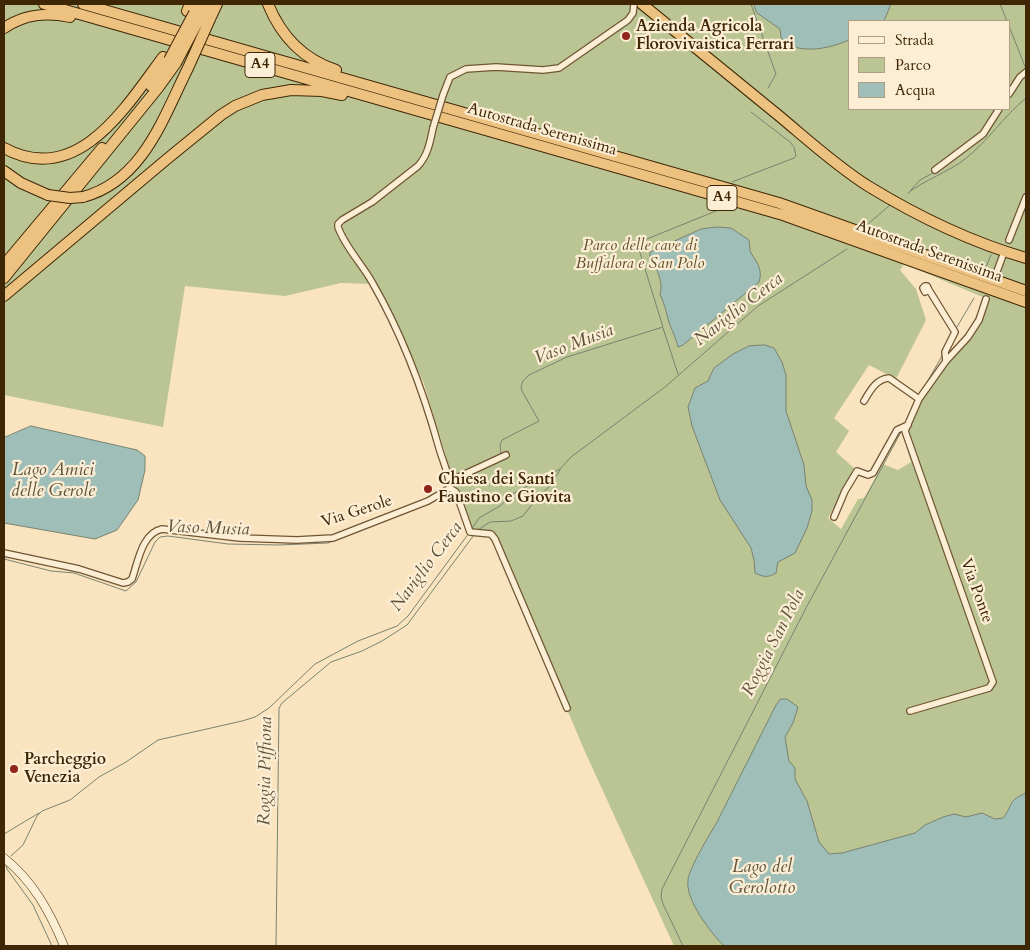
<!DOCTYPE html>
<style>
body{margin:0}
#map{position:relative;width:1030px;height:950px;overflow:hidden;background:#fae4bf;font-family:Cardo,serif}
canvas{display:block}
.frame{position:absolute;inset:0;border:5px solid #3f2705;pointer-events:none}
.legend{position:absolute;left:848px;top:20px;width:162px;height:90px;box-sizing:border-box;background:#fcedd5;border:1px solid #b09e82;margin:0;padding:6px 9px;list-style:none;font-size:15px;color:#3f2705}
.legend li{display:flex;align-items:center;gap:10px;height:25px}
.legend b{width:25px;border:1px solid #b09e82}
</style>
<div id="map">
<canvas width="1030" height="950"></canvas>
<div class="frame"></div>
<ul class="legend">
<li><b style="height:6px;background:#fcedd5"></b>Strada</li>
<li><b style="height:14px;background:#bbc594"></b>Parco</li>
<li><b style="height:14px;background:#9fbeb8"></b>Acqua</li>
</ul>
</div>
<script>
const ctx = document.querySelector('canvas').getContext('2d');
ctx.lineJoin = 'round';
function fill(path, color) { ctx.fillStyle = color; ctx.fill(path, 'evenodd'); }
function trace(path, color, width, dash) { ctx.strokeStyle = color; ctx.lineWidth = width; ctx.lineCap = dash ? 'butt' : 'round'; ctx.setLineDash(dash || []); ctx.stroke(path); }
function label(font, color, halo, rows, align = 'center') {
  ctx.font = font + ' Cardo,serif'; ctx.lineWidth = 4.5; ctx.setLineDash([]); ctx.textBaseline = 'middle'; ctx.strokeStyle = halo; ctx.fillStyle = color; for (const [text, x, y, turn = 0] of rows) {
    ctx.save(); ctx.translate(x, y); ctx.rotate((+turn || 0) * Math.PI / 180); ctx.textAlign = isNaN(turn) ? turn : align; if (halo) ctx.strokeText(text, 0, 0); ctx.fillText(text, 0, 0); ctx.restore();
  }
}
fill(new Path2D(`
 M4,4H1026V946H674L586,754L516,590L490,534L468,528L423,381L373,284L341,283L285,296L185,286L163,427L4,395ZM849,21H1009V109H849ZM904,264L985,298L966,337L916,400L902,433L911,462L898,470L883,464L864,498L858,499L841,529L828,518L855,469L836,452L849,431L834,418L869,365L896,379L926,320L916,289L900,270Z`), '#bbc594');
const water = new Path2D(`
 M754,4H891L884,21H849V40C828,49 806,53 785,44L781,37L780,29L757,13Z
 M717,227L731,228L749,240C750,245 749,249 751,253C757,263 763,269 759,282L683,345L678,347C676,337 670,327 668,319C666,310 664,303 660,294C664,282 656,267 650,256V252L701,229Z
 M765,345L774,348L782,362L786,375V411L804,465L806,486L812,500V511L807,528L795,553L778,562L776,573C768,578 763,577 755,573L754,560L751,548L720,500L692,426L688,407L695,388L708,381L714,368L733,354L749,346Z
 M31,426L137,450L145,456V470L138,500L117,530L95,539L4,523V438Z
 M781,699H787L798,707L793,723L785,737L789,761L795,768V779L807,801L819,842L829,854L842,853L915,833L925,825L943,817L954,814L966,817L982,813L995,819L1003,818C1014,804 1007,801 1026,793V946H724C711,933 685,900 688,880C689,868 710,834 717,822C737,783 756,744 776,705Z`);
fill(water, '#9fbeb8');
trace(water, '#798270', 1);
trace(new Path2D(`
 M751,4L776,74L768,88
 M1000,4L1007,21
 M1009,26L1026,69
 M1011,85L1017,76
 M947,164L978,141
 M732,182L794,158L796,156L794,147L790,142L751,112
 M911,190L920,180L933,173
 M908,193C926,179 947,173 965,159C988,141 1004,116 1026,98
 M868,224L890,205
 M986,267L991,255
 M957,327L974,298
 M663,328L678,374
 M926,384L942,356
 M501,454L500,445L502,440L539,421L522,391L521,387L523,381L529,375L567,357L663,327L637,243L716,211
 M471,530L479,518L500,506L514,493L560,469L571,457L665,387L758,306L847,249
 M478,530L490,522L511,521L523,516L536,499L550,486L560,470
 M4,559L51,571L74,573L126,591L136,582L155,542L160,537L168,536L228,544L279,545L328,543L382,522
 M4,834L39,813
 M11,856L23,845L37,816L42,811L70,800L99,777L126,762L158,740L242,721L255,717L269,708L315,664L358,641L397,626L408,616L469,533
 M6,865L7,869L33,905L52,946
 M276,946L279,708L282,703L331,662L362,651L382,641L407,625L474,535
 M683,946L663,904L661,897L662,889L806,608L901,432`), '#798270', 1);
const street = new Path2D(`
 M1009,94L1020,77L1026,72
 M443,95L450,77L466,69L496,67L543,70L559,68L628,20L633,13L634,4
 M935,170L983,134L999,109
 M1009,240L1026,197
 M996,274L1003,255
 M929,290L925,292L923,288L925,286H927L929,290L955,332L945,352L946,361
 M864,401C870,391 876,379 889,378L919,399
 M450,481L506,455
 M450,488L456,492L470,532L491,534L495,539L567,708
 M834,517L845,491L857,471L868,475L873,473L897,430L908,425
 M4,553L79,569L123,583L128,582L132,579C138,562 142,533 162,529L240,538L297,540L333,538L428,501L450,488C449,473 443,462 439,448C423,390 402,334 372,282C362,264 345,247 338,227V224L342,220L372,202L418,166C428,155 430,142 433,128
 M910,711L989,688L993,682L905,431L919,399L946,361L968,337L979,320L986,299`);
const secondary = new Path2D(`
 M4,858C33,881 50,912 64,946`);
const highway = new Path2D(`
 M44,4L783,215L1026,302
 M83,4L779,203L1026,291
 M268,4C281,36 302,59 336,70
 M642,4C687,41 732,78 778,115C807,139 835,165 868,186C917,216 971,242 1026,258
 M187,11L190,4
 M194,13L198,4
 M201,16L206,4
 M210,19L217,4
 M4,28C25,14 46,12 70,17
 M151,86L169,60
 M4,148C77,188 126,107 163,57
 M4,171L21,183L48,195
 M83,197C143,181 163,118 188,68
 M4,265L102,148
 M4,278L158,88L176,63
 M4,296L167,159L221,115L235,106L262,95L291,90L322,91L342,95`);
trace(street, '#6e5634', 8);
trace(secondary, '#3f2705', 9);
trace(highway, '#3f2705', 12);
trace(street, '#fcedd5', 5.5);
trace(secondary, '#fcedd5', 8);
trace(highway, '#edc280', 10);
const streetBridge = new Path2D(`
 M433,128L443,95`);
const highwayBridge = new Path2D(`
 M169,60L194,13
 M176,63L201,16
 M188,68L210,19
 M48,195L70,198L83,197`);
trace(streetBridge, '#6e5634', 8, []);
trace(highwayBridge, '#3f2705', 12, []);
trace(streetBridge, '#fcedd5', 5.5);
trace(highwayBridge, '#edc280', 10);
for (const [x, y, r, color] of [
 [626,36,5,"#8f2418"],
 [428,489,5,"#8f2418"],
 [14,769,5,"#8f2418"]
]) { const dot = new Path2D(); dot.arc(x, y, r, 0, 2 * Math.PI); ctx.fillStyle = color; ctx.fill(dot); trace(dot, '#fcedd5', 2); }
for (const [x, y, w] of [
 [260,65,30],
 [722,198,30]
]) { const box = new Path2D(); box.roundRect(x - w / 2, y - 12.5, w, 25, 4); ctx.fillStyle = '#fcedd5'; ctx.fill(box); trace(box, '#3f2705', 1); }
label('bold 15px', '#3f2705', null, [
 ["A4",260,65],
 ["A4",722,198]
]);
label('bold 16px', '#3f2705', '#fcedd5', [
 ["Azienda Agricola",636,27],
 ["Florovivaistica Ferrari",636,45],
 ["Chiesa dei Santi",438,480],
 ["Faustino e Giovita",438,498],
 ["Parcheggio",24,760],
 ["Venezia",24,778]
], 'left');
label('16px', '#3f2705', '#fcedd5', [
 ["Autostrada Serenissima",542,130,16],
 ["Autostrada Serenissima",929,252,20],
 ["Via Gerole",357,512,-18],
 ["Via Ponte",976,591,70]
]);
label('italic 16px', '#5e4e29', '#fcedd5', [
 ["Parco delle cave di",640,246],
 ["Buffalora e San Polo",640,264]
]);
label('italic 18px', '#5c543b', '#fcedd5', [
 ["Naviglio Cerca",739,310,-38],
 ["Vaso Musia",574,345,-21],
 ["Lago Amici",53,471],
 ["delle Gerole",53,492],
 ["Vaso Musia",208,529,2],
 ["Naviglio Cerca",427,567,-53],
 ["Roggia San Pola",774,643,-63],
 ["Roggia Piffiona",266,771,-89],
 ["Lago del",762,868],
 ["Gerolotto",762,889]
]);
</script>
